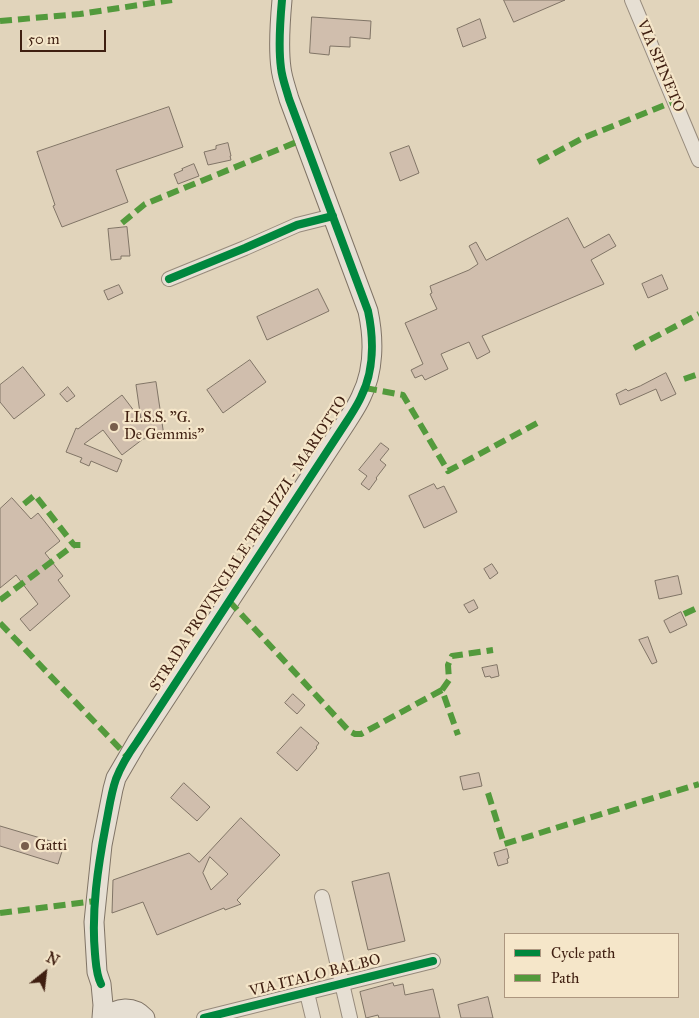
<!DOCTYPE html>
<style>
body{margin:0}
#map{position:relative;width:699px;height:1018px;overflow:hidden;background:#e1d4bb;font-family:"IM FELL Great Primer",serif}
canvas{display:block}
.legend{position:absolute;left:504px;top:933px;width:175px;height:65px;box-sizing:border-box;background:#f5e6c9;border:1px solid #ac967f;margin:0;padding:6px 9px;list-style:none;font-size:15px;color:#3f1f11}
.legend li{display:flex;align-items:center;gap:10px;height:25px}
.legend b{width:25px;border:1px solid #ac967f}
.north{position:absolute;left:20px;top:948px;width:50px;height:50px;-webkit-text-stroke:4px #f5e6c9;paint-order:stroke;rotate:29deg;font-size:14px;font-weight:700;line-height:20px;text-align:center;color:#3f1f11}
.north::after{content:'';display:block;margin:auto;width:18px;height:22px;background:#3f1f11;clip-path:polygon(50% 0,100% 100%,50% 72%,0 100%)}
.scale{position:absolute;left:20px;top:30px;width:86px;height:22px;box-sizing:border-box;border:2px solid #3f1f11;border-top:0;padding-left:6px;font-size:15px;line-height:18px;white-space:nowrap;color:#3f1f11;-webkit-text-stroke:4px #f5e6c9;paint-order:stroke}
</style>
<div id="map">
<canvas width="699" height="1018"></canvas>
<ul class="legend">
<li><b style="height:6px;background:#00873e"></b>Cycle path</li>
<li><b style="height:6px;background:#539a3c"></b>Path</li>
</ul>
<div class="north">N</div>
<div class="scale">50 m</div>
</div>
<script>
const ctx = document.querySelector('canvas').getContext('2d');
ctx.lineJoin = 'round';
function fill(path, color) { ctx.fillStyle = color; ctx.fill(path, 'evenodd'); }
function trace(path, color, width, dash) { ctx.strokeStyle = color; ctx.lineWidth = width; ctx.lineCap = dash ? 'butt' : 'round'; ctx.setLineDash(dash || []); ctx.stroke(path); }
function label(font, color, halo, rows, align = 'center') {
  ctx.font = font + ' "IM FELL Great Primer",serif'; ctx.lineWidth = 4.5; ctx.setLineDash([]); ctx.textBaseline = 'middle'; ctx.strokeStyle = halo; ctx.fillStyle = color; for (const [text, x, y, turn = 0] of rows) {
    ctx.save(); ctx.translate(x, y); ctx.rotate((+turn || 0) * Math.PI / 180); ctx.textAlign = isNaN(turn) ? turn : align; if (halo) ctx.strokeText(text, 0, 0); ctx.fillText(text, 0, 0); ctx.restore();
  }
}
const building = new Path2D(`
 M504,0H565L514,22Z
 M312,17L371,21L370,39L350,37V47L330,46L329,55L310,53Z
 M480,19L486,38L463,47L457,29Z
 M169,107L183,147L116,170L128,202L62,227L53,206L55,205L37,152Z
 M228,143L231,156H230L231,160L208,165L204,152L216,149V146Z
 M409,146L419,173L400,181L390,153Z
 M194,164L199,176L178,184L174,174L183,170L182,169Z
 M568,218L584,248L609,234L616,246L591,260L604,284L482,336L490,352L477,359L469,342L441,354L448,369L425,380L422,375L415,378L411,370L423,364L405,323L437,309L430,294L432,293L430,286L469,270L478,264L469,246L476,242L486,260Z
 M127,227L130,256H121V259L111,260L108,229Z
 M662,275L668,289L648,298L642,284Z
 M119,285L123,293L108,300L104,291Z
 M318,289L329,311L267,340L257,317Z
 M250,360L266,382L223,413L207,390Z
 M23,367L45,395L14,419L0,402V385Z
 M666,373L676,394L661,401L656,389L620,405L616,394L626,389L628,391L640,386Z
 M156,382L164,436L143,439L122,455L103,430L84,444L122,460L117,472L91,461L89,466L80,462L82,458L66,452L76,428L78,429L122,395L141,420L136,385Z
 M68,387L75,396L67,402L60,394Z
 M381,443L389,449L380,460L386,465L376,478L377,479L369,490L361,484L367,476L359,470Z
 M434,484L437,489L444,486L457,512L424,528L409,496Z
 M12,498L31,519L38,513L60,541L45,553L63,576L58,580L70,596L30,631L20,619L38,604L16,575L0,588V509Z
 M492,564L498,573L490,579L484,569Z
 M678,576L682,594L659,599L655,581Z
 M474,600L478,608L469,613L464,605Z
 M681,612L687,625L670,633L664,621Z
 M648,637L657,662L652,664L639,640Z
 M497,665L499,676L491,678L490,676L485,677L482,668Z
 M293,694L305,705L297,714L285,703Z
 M301,727L319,743L316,747L317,748L297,771L277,753Z
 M479,773L482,786L463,790L460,777Z
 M184,783L210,807L197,821L171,798Z
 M241,818L280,855L237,900L241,904L225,910L224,908L157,935L143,902L112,913L113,880L189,853L199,862ZM210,857L228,874L211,890L203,873Z
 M0,826L64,845L58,864L0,846Z
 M507,849L509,858L507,859L508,863L498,866L494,853Z
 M389,873L405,941L368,950L352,882Z
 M393,983L394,986L403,984L405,995L433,989L440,1018H379L378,1015L366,1018L360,992Z
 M488,997L493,1018H461L458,1005Z`);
fill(building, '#d0bead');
trace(building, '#807466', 1);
const minor = new Path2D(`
 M632,0L699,160
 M169,279L245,248L297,225L333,216
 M322,897L350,1018
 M307,993L313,1018
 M204,1018L433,961`);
const secondary = new Path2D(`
 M102,1018L103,1005L101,984L97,972L94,922L102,845L113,789L116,778L137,742L347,421C352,413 357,406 361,397C374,371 374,339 368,311L289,99C286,88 282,78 281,68C278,46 280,22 282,0
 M105,1018C117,1007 133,1005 145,1018`);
trace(minor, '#978b7c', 16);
trace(secondary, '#807466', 21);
trace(minor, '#e6dfd3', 14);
trace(secondary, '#e6dfd3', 19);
trace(new Path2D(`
 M0,21L80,14L172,0
 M538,162L583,138L675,101
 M122,223L145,204L304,139
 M634,348L699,314
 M684,379L699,374
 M365,388L403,395L448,471L541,421
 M24,504L35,495L74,545H83
 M0,600L74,545
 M229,601L349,731L355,734H361L442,690L458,735
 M684,614L699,607
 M0,623L128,757
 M442,690L449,680L448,665L452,656L493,650
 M488,793L504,844L699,784
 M0,913L96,901`), '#539a3c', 6, [12, 6]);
trace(new Path2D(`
 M169,279L245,248L297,225L333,216
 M101,984C96,974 96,964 95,954C91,911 98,866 106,824C109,809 111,793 116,779C121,766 129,753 137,742L347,421C352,413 357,406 361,397C374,371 374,339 368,311L289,99C286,88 282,78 281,68C278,46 280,22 282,0
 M204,1018L433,961`), '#00873e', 8);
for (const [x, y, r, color] of [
 [114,427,5,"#785e4c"],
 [25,846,5,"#785e4c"]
]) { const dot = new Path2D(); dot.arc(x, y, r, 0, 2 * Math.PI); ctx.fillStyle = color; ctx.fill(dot); trace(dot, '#f5e6c9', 2); }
label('15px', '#3f1f11', '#f5e6c9', [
 ["VIA SPINETO",660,66,67],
 ["STRADA PROVINCIALE TERLIZZI - MARIOTTO",249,544,-57],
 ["VIA ITALO BALBO",315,976,-14]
]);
label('15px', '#3f1f11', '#f5e6c9', [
 ["I.I.S.S. \"G.",124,418],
 ["De Gemmis\"",124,435],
 ["Gatti",35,846]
], 'left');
</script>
